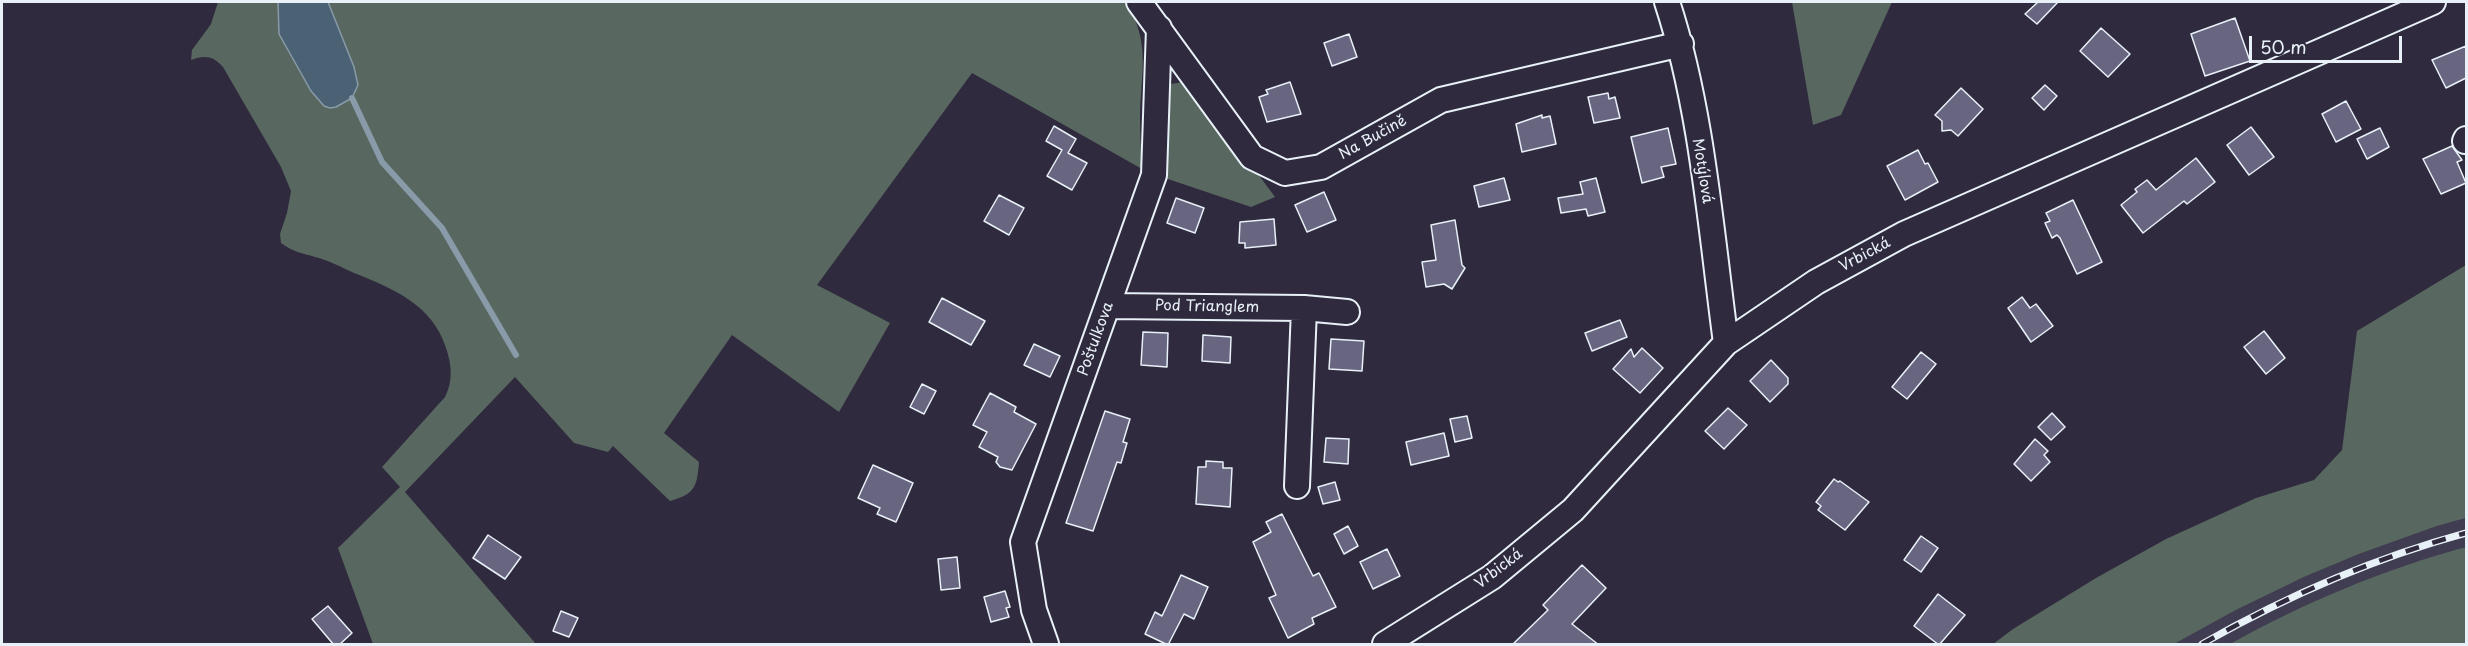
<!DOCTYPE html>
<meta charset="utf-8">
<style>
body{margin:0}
#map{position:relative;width:2468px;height:646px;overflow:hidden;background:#2f2a3d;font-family:"Playpen Sans",sans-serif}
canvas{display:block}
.frame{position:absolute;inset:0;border:3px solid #e8f1f8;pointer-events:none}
.scale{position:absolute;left:2249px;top:36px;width:153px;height:27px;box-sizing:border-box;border:3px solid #e8f1f8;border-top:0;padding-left:8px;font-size:18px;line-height:21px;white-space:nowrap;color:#e8f1f8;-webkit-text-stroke:4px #2f2a3d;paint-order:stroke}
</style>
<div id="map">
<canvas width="2468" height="646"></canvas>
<div class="frame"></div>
<div class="scale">50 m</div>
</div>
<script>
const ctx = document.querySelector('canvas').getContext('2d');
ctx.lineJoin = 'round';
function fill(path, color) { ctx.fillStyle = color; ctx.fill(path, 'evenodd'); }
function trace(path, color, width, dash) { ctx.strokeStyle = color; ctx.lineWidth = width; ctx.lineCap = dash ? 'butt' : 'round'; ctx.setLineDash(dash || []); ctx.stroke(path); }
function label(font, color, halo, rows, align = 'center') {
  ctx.font = font + ' "Playpen Sans",sans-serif'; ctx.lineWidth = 4.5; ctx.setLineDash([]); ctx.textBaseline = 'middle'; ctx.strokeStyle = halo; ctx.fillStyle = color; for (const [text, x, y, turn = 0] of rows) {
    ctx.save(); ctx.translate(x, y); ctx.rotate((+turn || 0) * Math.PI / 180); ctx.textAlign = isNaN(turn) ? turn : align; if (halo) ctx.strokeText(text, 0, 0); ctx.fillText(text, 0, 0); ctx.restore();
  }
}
fill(new Path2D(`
 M2466,518V547L2369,580L2315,602L2230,644H2174L2236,610L2304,577L2359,554L2437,526Z`), '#403c51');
fill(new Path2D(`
 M218,2H1126C1151,43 1141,71 1140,116C1140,134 1141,151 1142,169L972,73L817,285L890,323L839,412L732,335L664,433L699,462C697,487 695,494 670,501L613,446L608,452L574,443L515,377L405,492L536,644H373L338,548L400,487L382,467L445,397C453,381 452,366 446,348C433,305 392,288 354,273C341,267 328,260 315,257C302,253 293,252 281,243L280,234L287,213L291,191L281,167L223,67C213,56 205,55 191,60L192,50L211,24Z
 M1792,2H1892L1841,115L1813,125Z
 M1189,81L1275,197L1251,207L1165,178V85Z
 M2466,265V518L2437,526L2359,554L2304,577L2236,610L2174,644H1993L2013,629L2096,578L2166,539L2256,498L2314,480L2342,450L2357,331Z
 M2466,547V644H2230C2303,603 2385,569 2466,547Z`), '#58675f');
const water = new Path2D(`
 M278,2H328L354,67L358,85L352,98L336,107L330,108L324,106L311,91L279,34Z`);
fill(water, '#4a6274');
trace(water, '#899ba9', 1.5);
trace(new Path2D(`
 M352,98L382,162L442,228L516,355`), '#899ba9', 6);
const building = new Path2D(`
 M2038,2H2058L2037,24L2025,14Z
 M2235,18L2250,61L2205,76L2191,34Z
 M2101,28L2130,54L2108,77L2080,51Z
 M1349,34L1357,57L1332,66L1324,43Z
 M2466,46V78L2446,88L2432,60Z
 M1290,82L1301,114L1267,122L1259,97L1268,94L1266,90Z
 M2045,85L2057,96L2044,110L2032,98Z
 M1961,88L1983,109L1958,136L1951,130L1942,131V121L1935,115Z
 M1608,93L1609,99L1615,97L1620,118L1594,123L1588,97Z
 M2346,101L2361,129L2336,142L2322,114Z
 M1542,115V118L1550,116L1556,144L1522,152L1516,124Z
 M1054,126L1076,139L1068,153L1087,163L1072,190L1047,176L1062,150L1046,141Z
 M2251,127L2274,157L2249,175L2227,145Z
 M1668,128L1676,164L1661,167L1664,177L1642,183L1631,137Z
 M2380,128L2389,147L2367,159L2357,139Z
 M2452,146L2462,160L2457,162L2466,183L2441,194L2423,159Z
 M1918,150L1925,164L1928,163L1938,182L1905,200L1887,166Z
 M2196,158L2215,182L2187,204L2184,201L2143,233L2121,205L2137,192L2135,189L2147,180L2156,190Z
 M1504,178L1510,200L1479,207L1474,186Z
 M1596,178L1605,212L1588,216L1586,209L1561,213L1558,198L1583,194L1580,182Z
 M1324,192L1336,220L1307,232L1295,205Z
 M999,195L1024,208L1009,235L984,221Z
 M1176,198L1204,208L1195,233L1167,223Z
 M2073,200L2102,262L2077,274L2060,238L2057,235L2052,238L2045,223L2050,221L2046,213Z
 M1274,219L1276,245L1245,248V243H1239L1240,222Z
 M1455,220L1462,265L1465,268L1452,289L1444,284L1426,287L1422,262L1436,260L1431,225Z
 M2022,297L2030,308L2036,304L2053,326L2031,342L2008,308Z
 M942,298L985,321L971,345L929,322Z
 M1620,320L1627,337L1592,351L1585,333Z
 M2264,331L2285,358L2266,374L2244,347Z
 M1143,332L1168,333L1167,367L1141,365Z
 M1203,335L1231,337L1230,363L1202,361Z
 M1331,339L1364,341L1362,371L1329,369Z
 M1034,344L1060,356L1050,377L1024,365Z
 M1642,348L1663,368L1640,393L1613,369L1631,349L1634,357Z
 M1921,352L1936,364L1907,399L1892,387Z
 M1771,360L1788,378V384L1770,402L1750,381Z
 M922,384L936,391L924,414L910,407Z
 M990,393L1016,407L1014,412L1036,424L1012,470L1000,467L996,462L998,457L979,447L987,432L973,425Z
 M1728,408L1747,425L1724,449L1705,431Z
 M1105,411L1130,419L1123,442L1127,443L1121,463L1117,462L1093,531L1066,523Z
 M2052,413L2065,427L2051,440L2038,427Z
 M1467,416L1472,438L1455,442L1450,419Z
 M1444,433L1449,456L1411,465L1406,442Z
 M1326,438L1349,439L1348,464L1324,462Z
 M2035,439L2048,451L2044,455L2050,462L2031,481L2014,464Z
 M1206,461L1223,462V468H1232L1230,507L1196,504L1198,467H1206Z
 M873,465L913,483L896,522L877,514L880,508L858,498Z
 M1834,479L1838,482L1840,481L1869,502L1845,530L1818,510L1821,506L1816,502Z
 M1335,482L1340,500L1323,504L1318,487Z
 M1282,514L1313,576L1319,573L1336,607L1312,618L1314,624L1288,638L1269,598L1276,595L1253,542L1271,532L1266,522Z
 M1348,526L1358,546L1344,554L1334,534Z
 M488,535L521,557L505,579L473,558Z
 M1921,536L1938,548L1921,572L1904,560Z
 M1387,549L1400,576L1373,589L1360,562Z
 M957,557L960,588L941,590L938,559Z
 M1582,565L1606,588L1572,624L1599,645H1512L1548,610L1543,605Z
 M1181,575L1208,587L1194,619L1184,614L1168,645L1145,634L1155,612L1162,616Z
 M1005,591L1010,607L1006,608L1009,617L991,622L984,597Z
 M1938,594L1965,615L1939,645L1914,626Z
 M328,606L352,633L339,645H334L312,619Z
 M561,611L578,618L569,637L553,631Z`);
fill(building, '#686580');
trace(building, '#e8f1f8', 1.5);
const minor = new Path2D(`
 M1139,2L1252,157L1285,173L1321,167L1441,100L1681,44
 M1667,2C1702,108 1711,231 1726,343
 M2465,141L2466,139
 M1109,306L1304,308L1297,486
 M1304,308L1347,312
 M1046,644L1034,610L1023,542L1154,175L1159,28
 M1385,644L1492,577L1573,510L1726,343L1816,282L1904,234L2433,2`);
trace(minor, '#e8f1f8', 28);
trace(minor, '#2f2a3d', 24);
const rail = new Path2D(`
 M2202,644C2285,597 2374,558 2466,533`);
trace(rail, '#e8f1f8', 7);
trace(rail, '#2f2a3d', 4.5, [14]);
label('15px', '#e8f1f8', '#2f2a3d', [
 ["Na Bučině",1373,138,-29],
 ["Motýlová",1702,171,81],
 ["Vrbická",1865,255,-28],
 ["Pod Trianglem",1207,307,1],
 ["Poštulkova",1096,339,-70],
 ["Vrbická",1499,569,-37]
]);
</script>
